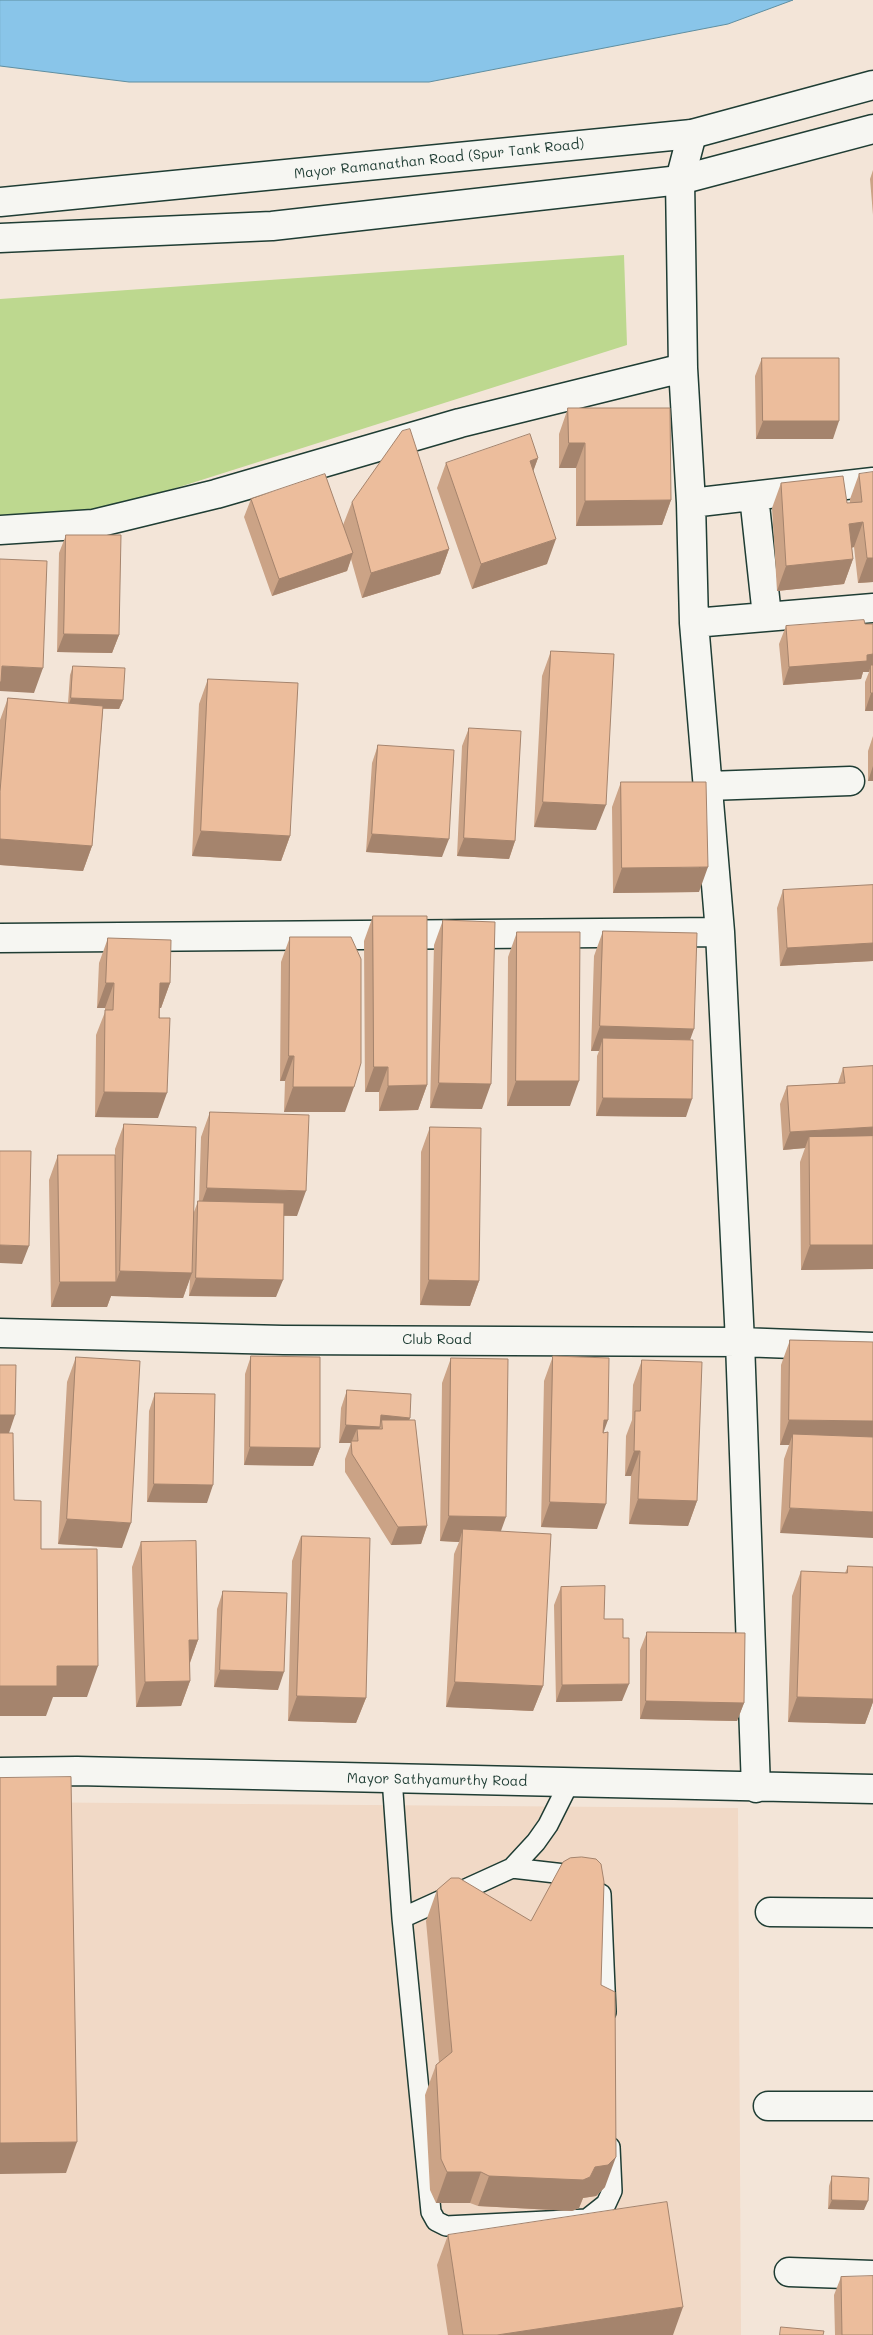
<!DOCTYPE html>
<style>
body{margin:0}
canvas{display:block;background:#f3e5d8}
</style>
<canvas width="873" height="2335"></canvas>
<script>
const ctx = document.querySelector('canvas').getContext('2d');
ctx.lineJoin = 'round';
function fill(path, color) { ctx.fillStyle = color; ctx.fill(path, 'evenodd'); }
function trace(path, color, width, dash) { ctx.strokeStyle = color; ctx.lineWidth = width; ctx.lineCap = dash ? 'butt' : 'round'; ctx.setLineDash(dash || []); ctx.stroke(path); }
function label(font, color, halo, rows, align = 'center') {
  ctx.font = font + ' Mali,sans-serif'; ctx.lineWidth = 4; ctx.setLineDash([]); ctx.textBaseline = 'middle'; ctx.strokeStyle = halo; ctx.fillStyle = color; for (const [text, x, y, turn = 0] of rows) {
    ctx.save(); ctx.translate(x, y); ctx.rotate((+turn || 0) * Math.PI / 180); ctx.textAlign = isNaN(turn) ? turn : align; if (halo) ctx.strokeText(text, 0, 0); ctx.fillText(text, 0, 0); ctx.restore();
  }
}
fill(new Path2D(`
 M0,1802L738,1808L741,2335H0Z`), '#f1d9c6');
fill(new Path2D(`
 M624,255L627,345L69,522L0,523V299Z`), '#bdd88f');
const water = new Path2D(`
 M0,0H793L728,24L429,82H129L0,66Z`);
fill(water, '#89c5e9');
trace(water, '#5f8fa1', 1);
const lane = new Path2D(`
 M392,1778L402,1918L431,2212L436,2221L446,2226L587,2219L606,2204L612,2191L610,2147
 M512,1868L582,1876
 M601,1894L606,2012
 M402,1918L512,1868L536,1842L548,1825L569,1783`);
const street = new Path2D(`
 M692,134L680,180L683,368L691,503L694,623L720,932L740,1342L756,1788
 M754,496L767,616
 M691,503L873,482
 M0,530L93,524L216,494L460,423L683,368
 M694,623L873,608
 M708,786L850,781
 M0,938L720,932
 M0,1333L283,1340L740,1342L873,1347
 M0,1772L77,1771L873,1789
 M770,1912L873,1913
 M768,2106H873
 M789,2272L873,2275`);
const secondary = new Path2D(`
 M0,202L692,134L873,85
 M0,238L272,226L680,180L873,129`);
trace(lane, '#1f3d34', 22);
trace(street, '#1f3d34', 31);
trace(secondary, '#1f3d34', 31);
trace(lane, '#f6f6f2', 19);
trace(street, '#f6f6f2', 28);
trace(secondary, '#f6f6f2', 28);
fill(new Path2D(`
 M873,170V215L870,179Z
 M762,358L833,439H756L755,376Z
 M568,408L671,500L662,525L576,526V468H559V434Z
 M538,458L533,471L547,564L472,589L437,488L446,463Z
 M859,474L873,582L858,583L854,547L852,548L853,559L844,584L777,591L772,508L781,483L847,503H850V499Z
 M251,499L343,525L352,502L449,549L440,574L362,598L351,559L347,571L272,596L244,517Z
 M66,535L119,635L112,653L57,652L59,553Z
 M865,624H873V711H865V682L869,672H863L861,679L783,685L779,644L786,626Z
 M551,651L596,830L534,827L542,676Z
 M73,666L123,700L119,709H103L92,846L83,871L0,865V720L8,698L68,703L70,675Z
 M208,679L290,836L281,861L192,856L199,704Z
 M469,728L515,841L509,859L457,856L462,746Z
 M873,736V781H868V751Z
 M378,745L442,857L366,852L372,763Z
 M621,782L699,892L613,893L612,807Z
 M873,885V961L780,966L777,908L783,890Z
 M373,916L427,1085L418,1110L379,1111V1092H365L364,941Z
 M443,920L482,1109L430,1108L434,945Z
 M603,931L690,1040L686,1117L596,1116L597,1056L599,1051H591L594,956Z
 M517,932L570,1106H507L508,957Z
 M290,937L345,1112H284L285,1081H280L281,962Z
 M108,938L170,983L161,1008H160L158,1118L95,1117L96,1035L105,1012V1008H97L99,963Z
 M873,1066V1269L801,1270L800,1162L805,1148L783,1150L780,1104L787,1086L838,1083L843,1068Z
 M210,1112L297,1216H284L276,1297L189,1296L190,1278L183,1298L111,1296L107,1307H51L49,1180L58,1155H115V1149L124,1124L194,1212L198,1201H199L201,1137Z
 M430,1127L479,1281L470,1306L420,1305L421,1152Z
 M790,1340L873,1342L780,1533L784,1459L789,1445H780L781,1365Z
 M251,1356L320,1448L313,1466L244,1465L245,1374Z
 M553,1356L604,1433L597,1529L541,1527L544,1381Z
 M76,1357L122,1548L58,1544L67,1382Z
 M451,1358L501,1531L543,1686L533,1711L446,1707L454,1554L459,1542L440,1541L442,1383Z
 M642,1360L697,1501L688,1526L629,1524L631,1476H625L626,1436L632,1420L633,1385Z
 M347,1390L410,1418L409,1420L427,1526L421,1544L391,1545L345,1472V1459L351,1443H339L341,1408Z
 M155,1393L207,1503L147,1502L149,1411Z
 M301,1536L366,1698L356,1723L288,1721L292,1561Z
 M141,1542L198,1640L190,1663V1681L181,1706L136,1707L132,1567Z
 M848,1566L873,1567V1702L865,1724L788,1722L792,1596L801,1571L845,1573Z
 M561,1587L604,1619L622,1701L556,1702L554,1605Z
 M223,1591L278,1690L214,1687L217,1609Z
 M647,1632L744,1703L737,1721L640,1719V1650Z
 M437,1890L601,1985L605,2187L596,2196L583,2198L579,2208L572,2211L478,2206L470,2203H436L430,2190L425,2095L436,2065L439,2062L426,1921Z
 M832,2176L864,2210L828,2209L829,2186Z
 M448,2235L673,2335H448L437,2265Z
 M841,2277L873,2335H835L834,2295Z`), '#cba386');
fill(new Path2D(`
 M763,421H839L833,439H756Z
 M569,443H585L576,468H559Z
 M538,458L529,483L530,461Z
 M671,500L662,525L576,526L585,501Z
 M863,522L854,547L840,549L849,524Z
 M556,539L547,564L472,589L481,564Z
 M449,549L440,574L362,598L371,573Z
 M353,553L347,571L272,596L279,579Z
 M867,558H873V582L858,583Z
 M853,559L844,584L777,591L786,566Z
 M64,634L119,635L112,653L57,652Z
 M873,654V672L871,665L869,672H863L861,679L783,685L789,667Z
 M2,666L43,668L34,693L0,691V671Z
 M871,693H873V711H865Z
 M71,698L123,700L119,709L68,707Z
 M873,766V781H868Z
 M543,802L606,805L596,830L534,827Z
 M201,831L290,836L281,861L192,856Z
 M372,834L449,839L442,857L366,852Z
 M464,838L515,841L509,859L457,856Z
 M0,839L92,846L83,871L0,865Z
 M708,867L699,892L613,893L622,868Z
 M873,943V961L780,966L787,948Z
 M106,983H114L105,1008H97Z
 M160,983H170L161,1008H151Z
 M600,1026L694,1029L685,1054L603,1038L599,1051H591Z
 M289,1056H294L285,1081H280Z
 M374,1067H388L379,1092H365Z
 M516,1081H579L570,1106H507Z
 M439,1083L491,1084L482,1109L430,1108Z
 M427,1085L418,1110L379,1111L388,1086Z
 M293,1087H354L345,1112H284Z
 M104,1092L167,1093L158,1118L95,1117Z
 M603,1098L692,1099L686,1117L596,1116Z
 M873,1127V1142L809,1137L805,1148L783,1150L790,1132Z
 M207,1188L306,1191L297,1216L198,1213Z
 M0,1245L29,1246L22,1264L0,1263Z
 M810,1245H873V1269L801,1270Z
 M120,1271L192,1273L183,1298L111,1296L107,1307H51L60,1282H116Z
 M196,1278L283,1280L276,1297L189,1296Z
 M429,1280L479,1281L470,1306L420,1305Z
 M0,1415H15L9,1433H0Z
 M381,1415L410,1418L403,1436L382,1429V1420L379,1426L380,1427L374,1444L358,1441L357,1429L351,1443V1441V1443H339L346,1425Z
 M604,1420H608L599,1445Z
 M789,1420L873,1421V1447L793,1434L789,1445H780Z
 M250,1447L320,1448L313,1466L244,1465Z
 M634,1451H640L631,1476H625Z
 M154,1484L213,1485L207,1503L147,1502Z
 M638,1499L697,1501L688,1526L629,1524Z
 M550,1502L606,1504L597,1529L541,1527Z
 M790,1508L873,1512V1538L780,1533Z
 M449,1516L506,1517L497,1542L463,1529L459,1542L440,1541Z
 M67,1519L131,1523L122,1548L58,1544Z
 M427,1526L421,1544L391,1545L398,1527Z
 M189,1640H198L189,1665Z
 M57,1666H98L87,1697H53L46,1716H0V1686Z
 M220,1670L284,1672L278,1690L214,1687Z
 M190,1681L181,1706L136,1707L145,1682Z
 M455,1682L543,1686L533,1711L446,1707Z
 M629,1684L622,1701L556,1702L562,1685Z
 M297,1696L366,1698L356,1723L288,1721Z
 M797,1697L873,1699V1702L865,1724L788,1722Z
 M646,1701L744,1703L737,1721L640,1719Z
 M77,2142L66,2173L0,2174V2143Z
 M616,2157L605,2187L596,2196L583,2198L579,2208L572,2211L478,2206L489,2176L595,2167Z
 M447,2172H481L470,2203H436Z
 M832,2200L868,2201L864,2210L828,2209Z
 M683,2307L673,2335H497Z`), '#a5846d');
const building = new Path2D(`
 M762,358H839V421H763Z
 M568,408H670L671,500L585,501V443H569Z
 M410,429L449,549L371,573L352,502L402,431Z
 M530,434L538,458L530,461L556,539L481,564L446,463Z
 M873,472V558H867L863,522L849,524L853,559L786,566L781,483L843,476L847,503L862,502L859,474Z
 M325,474L353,553L279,579L251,499Z
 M66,535H121L119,635L64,634Z
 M0,559L47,561L43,668L2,666L1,682H0Z
 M864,620L865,624H873V654L867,655V661L789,667L786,626Z
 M551,651L614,654L606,805L543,802Z
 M871,665H873V693H871Z
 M73,666L125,668L123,700L71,698Z
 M208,679L298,683L290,836L201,831Z
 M8,698L103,706L92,846L0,839V792Z
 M469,728L521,731L515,841L464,838Z
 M378,745L454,750L449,839L372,834Z
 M621,782H706L708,867L622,868Z
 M873,885V943L787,948L783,890Z
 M373,916H427V1085L388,1086V1067H374Z
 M443,920L495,922L491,1084L439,1083Z
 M603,931L697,933L694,1029L600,1026Z
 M517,932H580L579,1081H516Z
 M290,937H351L361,959V1063L354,1087H293L294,1056H289Z
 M108,938L171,940L170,983H160L159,1018H170L167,1093L104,1092L105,1010H113L114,983H106Z
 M603,1038L693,1040L692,1099L603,1098Z
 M873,1066V1127L790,1132L787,1086L845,1083L843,1068Z
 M210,1112L309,1115L306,1191L207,1188Z
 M124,1124L196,1127L192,1273L120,1271Z
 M430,1127L481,1128L479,1281L429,1280Z
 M873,1136V1245H810L809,1137Z
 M0,1151H31L29,1246L0,1245Z
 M58,1155H115L116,1282H60Z
 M198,1201L284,1203L283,1280L196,1278Z
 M790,1340L873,1342V1421L789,1420Z
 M251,1356L320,1357V1448L250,1447Z
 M553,1356L609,1358L608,1420H604L603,1433L608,1432L606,1504L550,1502Z
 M76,1357L140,1361L131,1523L67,1519Z
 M451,1358L508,1359L506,1517L449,1516Z
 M642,1360L702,1362L697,1501L638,1499L640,1451H634L635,1411H640Z
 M0,1365H16L15,1415H0Z
 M347,1390L411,1394L410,1418L381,1415L380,1427L346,1425Z
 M155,1393L215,1394L213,1485L154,1484Z
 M382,1420H415L427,1526L398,1527L352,1454L351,1441H358L357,1429H382Z
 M0,1433H13L14,1500L41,1501V1549H97L98,1666H57V1686H0Z
 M793,1434L873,1437V1512L790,1508Z
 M463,1529L551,1534L543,1686L455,1682Z
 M302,1536L370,1538L366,1698L297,1696Z
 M196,1541L198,1640H189L190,1681L145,1682L141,1542Z
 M848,1566L873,1567V1699L797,1697L801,1571L847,1573Z
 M605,1586L604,1619H623V1638H629V1684L562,1685L561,1587Z
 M223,1591L287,1593L284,1672L220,1670Z
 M647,1632L745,1633L744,1703L646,1701Z
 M71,1777L77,2142L0,2143V1778Z
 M582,1857L596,1859L601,1864L604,1882L601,1985L615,1992L616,2157L608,2165L595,2167L590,2177L583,2180L489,2176L481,2172H447L441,2159L436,2065L452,2052L437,1890L451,1878H459L531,1921L563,1862L570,1858Z
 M832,2176L869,2178L868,2201L832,2200Z
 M667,2202L683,2307L497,2335H463L448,2235Z
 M873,2276V2335H842L841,2277Z
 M781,2327L824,2331L823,2335H780Z`);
fill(building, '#ecbd9c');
trace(building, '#a5846d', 1);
label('14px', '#1f3d34', '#f6f6f2', [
 ["Mayor Ramanathan Road (Spur Tank Road)",439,159,-6],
 ["Club Road",437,1340],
 ["Mayor Sathyamurthy Road",437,1780,1]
]);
</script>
